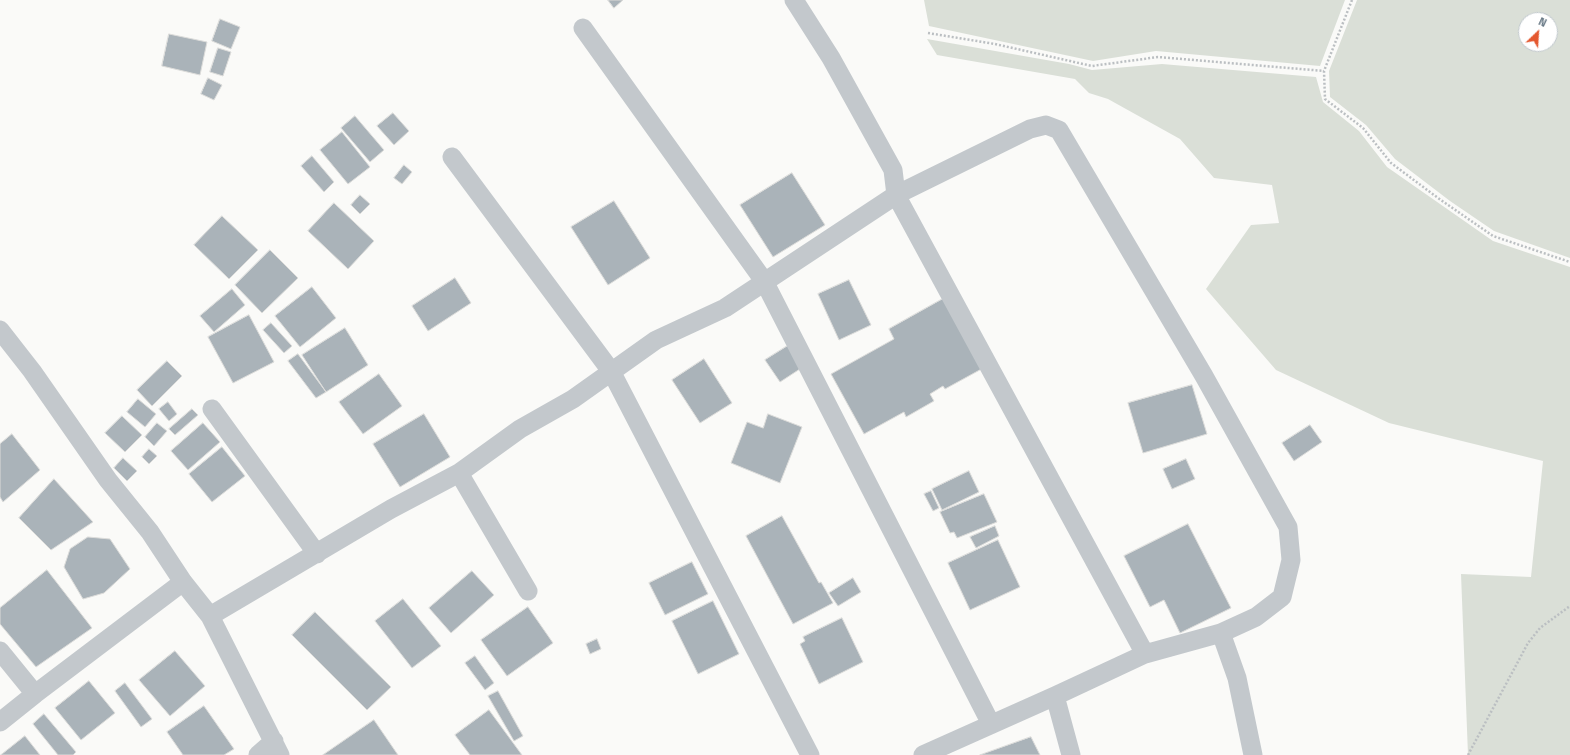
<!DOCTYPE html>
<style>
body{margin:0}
#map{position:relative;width:1570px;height:755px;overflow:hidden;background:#fafaf8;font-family:"Titillium Web",sans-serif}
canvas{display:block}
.north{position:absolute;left:1518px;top:12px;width:40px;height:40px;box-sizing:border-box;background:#fff;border:1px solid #c1c8cd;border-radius:50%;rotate:25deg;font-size:11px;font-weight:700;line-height:16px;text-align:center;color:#657683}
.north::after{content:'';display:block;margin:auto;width:14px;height:18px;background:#e4572e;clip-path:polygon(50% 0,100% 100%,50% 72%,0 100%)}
</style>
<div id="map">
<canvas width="1570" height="755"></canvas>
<div class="north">N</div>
</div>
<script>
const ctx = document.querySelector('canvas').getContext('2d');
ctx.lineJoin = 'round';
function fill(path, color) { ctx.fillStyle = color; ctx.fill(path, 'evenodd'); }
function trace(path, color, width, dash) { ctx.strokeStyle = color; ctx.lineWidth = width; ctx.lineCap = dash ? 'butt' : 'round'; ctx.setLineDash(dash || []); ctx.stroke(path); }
fill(new Path2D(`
 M924,0H1345L1320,66L1156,51L1093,61L929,26Z
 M1357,0H1570V258L1494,231L1450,201L1395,159L1366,125L1330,97L1329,71ZM1526,20H1550V44H1526Z
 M927,39L1069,64L1092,70L1162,64L1316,77L1323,102L1359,131L1387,167L1493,241L1570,267V755H1468L1461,574L1531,577L1543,461L1389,423L1276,370L1206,289L1251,225L1279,223L1272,185L1214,178L1180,139L1108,99L1089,93L1075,79L937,55Z`), '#dadfd7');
const building = new Path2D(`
 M608,0H623L614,8Z
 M220,19L240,27L231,49L212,41Z
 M169,34L207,42L200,75L162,66Z
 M218,48L231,52L223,76L210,72Z
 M208,78L222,85L214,100L201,94Z
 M393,113L409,131L394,145L377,126Z
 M355,116L384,150L370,162L341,128Z
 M342,132L370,167L348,184L320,150Z
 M312,156L334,182L324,192L301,166Z
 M404,165L412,172L402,184L394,178Z
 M792,173L825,225L773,257L740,205Z
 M360,195L370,204L360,214L351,205Z
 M614,201L650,258L608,285L571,227Z
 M334,203L374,241L348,269L308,231Z
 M222,216L258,250L229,279L194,245Z
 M270,250L298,278L262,313L235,285Z
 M455,278L471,303L428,331L412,306Z
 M849,280L871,325L839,340L818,294Z
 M312,287L336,318L300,347L275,316Z
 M232,289L245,305L214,332L200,316Z
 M948,296L987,366L945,389L943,386L930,394L934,401L906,417L904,412L864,434L831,374L894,339L889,329Z
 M249,315L274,362L233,383L208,337Z
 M271,323L292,346L284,353L263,330Z
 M345,328L368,365L326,392L302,355Z
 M789,345L803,367L780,382L765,360Z
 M298,354L326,392L316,398L288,361Z
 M704,359L732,403L700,423L672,380Z
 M167,361L182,376L152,406L137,390Z
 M379,374L402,406L363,434L339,402Z
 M1192,385L1207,434L1143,453L1128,403Z
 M138,399L156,414L145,427L127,412Z
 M168,402L177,414L169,421L159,409Z
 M192,409L198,415L175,435L169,429Z
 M424,414L450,457L400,487L373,444Z
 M768,414L802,427L780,483L731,463L747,422L763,428Z
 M122,416L142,435L125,452L105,433Z
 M157,423L167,431L154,446L145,437Z
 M203,423L220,442L188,470L171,451Z
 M1310,425L1322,442L1294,461L1282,443Z
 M12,434L40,470L3,502L0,497V444Z
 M222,447L245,476L212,502L189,474Z
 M149,449L157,456L149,464L142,457Z
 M123,458L137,471L127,481L114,468Z
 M1186,459L1195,479L1172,489L1163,469Z
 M969,471L979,492L942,510L932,489Z
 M54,479L93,522L51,550L19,518Z
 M931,491L939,508L933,511L924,494Z
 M984,494L997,522L957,538L954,532L950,533L940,512Z
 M782,516L819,583L821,582L833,603L793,624L746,536Z
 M1188,524L1231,608L1180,633L1164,600L1150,607L1124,556Z
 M995,526L999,536L976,548L970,537Z
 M88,537L110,539L130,569L104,593L83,599L64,567L70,549Z
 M998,540L1020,587L970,610L948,563Z
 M692,562L708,594L665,615L649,583Z
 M47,570L92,628L36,667L0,624V608Z
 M472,571L494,595L451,633L429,608Z
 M853,578L861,592L838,606L829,593Z
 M403,599L441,646L412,668L375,621Z
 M713,601L739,654L698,674L672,621Z
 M528,607L553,643L507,676L481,640Z
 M315,612L391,687L367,710L292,635Z
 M842,618L863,662L819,684L800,644L805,641L803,637Z
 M597,639L601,649L590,654L586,644Z
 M175,651L205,686L170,716L139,680Z
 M475,656L494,683L485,690L465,663Z
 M89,681L115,713L81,740L55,708Z
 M125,683L152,719L141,727L115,691Z
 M498,691L523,736L514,741L488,696Z
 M204,706L234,749L224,755H183L167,732Z
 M489,710L522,755H470L455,735Z
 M44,714L76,752L73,755H58L33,724Z
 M374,720L398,755H323Z
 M25,736L40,755H1Z
 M1031,737L1040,755H980Z`);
fill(building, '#aab3b9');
trace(building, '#dcdcda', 1);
trace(new Path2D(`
 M1352,0L1324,71L1325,99L1363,128L1391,163L1438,198L1493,236L1570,262
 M928,33L995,44L1092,66L1158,57L1324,71
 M1468,755L1528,643L1540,628L1570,606`), '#bbbfc2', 2.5, [2, 2]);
trace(new Path2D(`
 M583,28L764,281L991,724
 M452,157L611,371L810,755
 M0,330L32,371L108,480L150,532L183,582L210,616L280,755
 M212,409L317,554
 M459,473L528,591
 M210,616L391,509L459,473L520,429L573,399L656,340L725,308L896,195L893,170L831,58L794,0
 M1221,633L1237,678L1253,755
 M0,651L35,694L183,582
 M1055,696L1071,755
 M0,722L35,694
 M258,755L274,741
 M923,755L1055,696L1145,654L1221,633L1256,617L1282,597L1291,560L1288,527L1204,376L1059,130L1046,125L1030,129L896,195L1145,654`), '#c3c8cc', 19);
</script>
